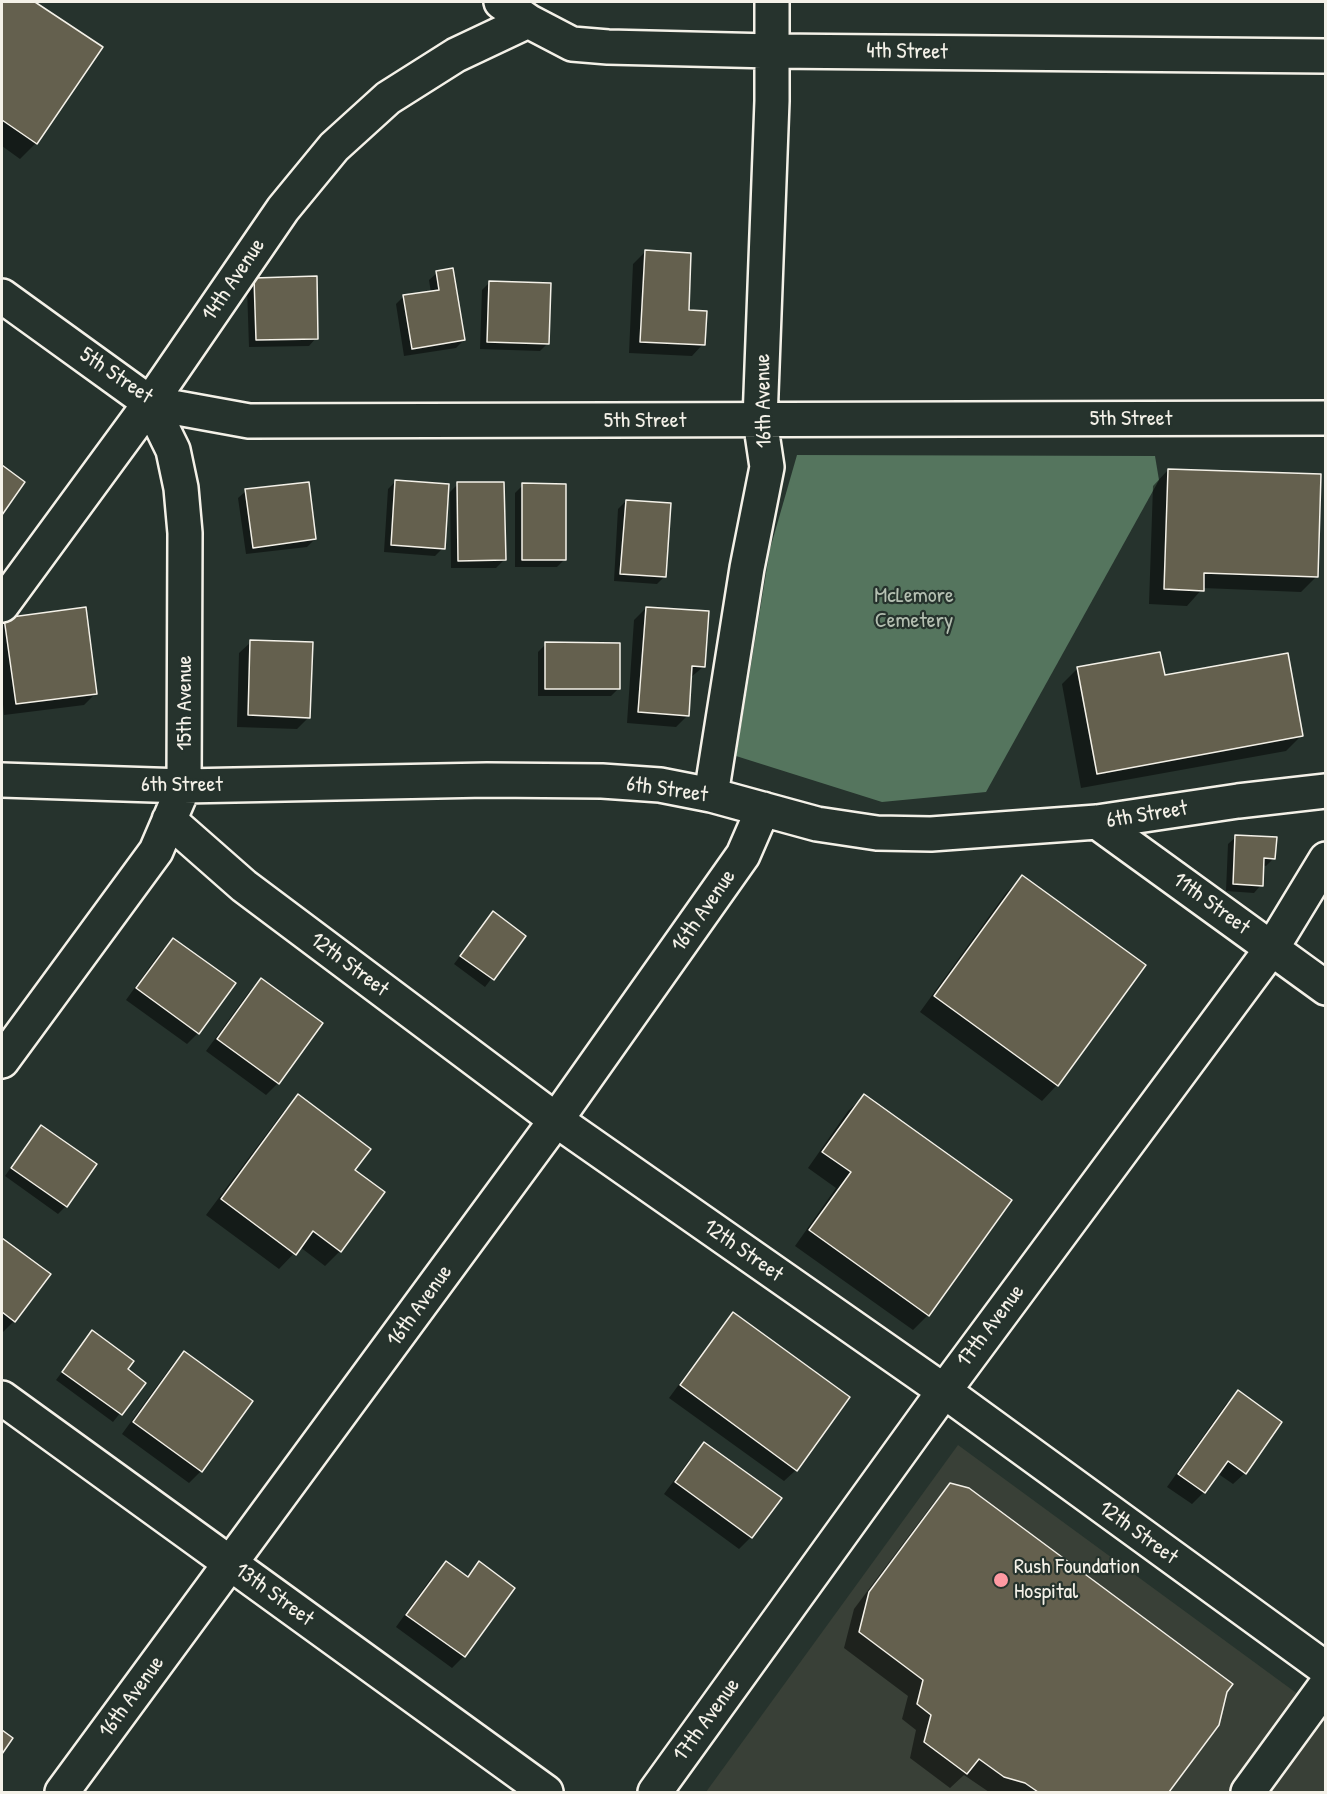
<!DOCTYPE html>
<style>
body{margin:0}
#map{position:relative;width:1327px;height:1794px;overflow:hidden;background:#26332d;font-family:"Patrick Hand",sans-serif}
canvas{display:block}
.frame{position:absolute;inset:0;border:3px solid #f4f1e8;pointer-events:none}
</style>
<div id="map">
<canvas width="1327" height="1794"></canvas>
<div class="frame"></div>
</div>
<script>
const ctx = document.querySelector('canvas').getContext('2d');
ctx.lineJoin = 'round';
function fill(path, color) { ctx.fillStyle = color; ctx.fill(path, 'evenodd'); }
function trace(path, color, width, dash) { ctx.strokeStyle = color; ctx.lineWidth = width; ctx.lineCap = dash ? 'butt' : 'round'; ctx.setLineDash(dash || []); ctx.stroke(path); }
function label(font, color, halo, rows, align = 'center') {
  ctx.font = font + ' "Patrick Hand",sans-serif'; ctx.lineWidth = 4.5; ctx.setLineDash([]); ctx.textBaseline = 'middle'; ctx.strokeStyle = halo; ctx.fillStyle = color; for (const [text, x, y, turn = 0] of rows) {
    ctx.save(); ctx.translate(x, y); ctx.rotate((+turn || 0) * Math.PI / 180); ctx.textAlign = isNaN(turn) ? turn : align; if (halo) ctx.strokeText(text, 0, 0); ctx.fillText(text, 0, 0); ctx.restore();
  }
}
fill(new Path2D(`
 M958,1445L1325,1714V1792H706Z`), '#394037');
fill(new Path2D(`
 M797,455L1155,456L1159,480L986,792L882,802L736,756L770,549Z`), '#55755e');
fill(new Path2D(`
 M2,2H32L100,48L36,143L20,159L2,146Z
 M645,252L687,312L703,344L692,356L629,353L633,264Z
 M437,273L464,340L456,348L404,356L396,304L404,296L431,293L429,280Z
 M255,279L316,338L309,346L249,347L247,287Z
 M490,282L548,343L540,351L480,349L482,290Z
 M2,466L23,482L2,512Z
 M1168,470L1316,577L1301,592L1203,588L1187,606L1149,604L1153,486Z
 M395,482L443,548L435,556L384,552L388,489Z
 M458,484L504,560L496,568H451L450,492Z
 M523,485L565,559L557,567H515V493Z
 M246,491L315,539L307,547L246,554L238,498Z
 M626,501L665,576L657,584L614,581L618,509Z
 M646,608L703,667L690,678L688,715L676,727L627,723L634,620Z
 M5,619L96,693L84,705L4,715L2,693V623Z
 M251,642L309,717L297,729L237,727L239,653Z
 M546,644L618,689L611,696H538V652Z
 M1077,669L1164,677L1302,735L1286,751L1081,788L1062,684Z
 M1236,837L1274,858L1266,866L1262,865L1261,885L1254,893L1226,891L1228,844Z
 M1022,877L1144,965L1057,1085L1042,1101L920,1012L1006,893Z
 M493,913L524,936L485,987L454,964Z
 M173,940L198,1033L187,1044L126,1000L161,951Z
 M261,980L278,1083L266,1095L206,1051L249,992Z
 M298,1096L353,1170L340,1251L325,1266L300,1247L279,1269L206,1215L283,1112Z
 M864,1096L928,1315L913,1330L795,1246L836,1188L808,1168L848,1111Z
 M41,1127L95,1164L66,1206L58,1214L5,1176L34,1134Z
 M2,1240L48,1274L14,1321L2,1333Z
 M733,1314L796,1470L784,1481L669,1398L722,1326Z
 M92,1332L125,1370L144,1383L113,1422L56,1380Z
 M184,1352L251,1401L201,1471L189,1483L122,1434L173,1364Z
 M1238,1392L1245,1473L1233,1484L1217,1473L1204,1492L1192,1504L1167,1487L1226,1404Z
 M704,1444L780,1498L751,1537L739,1549L664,1494L693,1455Z
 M950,1485L1226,1691L1217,1725L1167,1792H989L964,1775L950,1788L910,1758L916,1730L902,1719L908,1696L844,1648L854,1609L935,1501Z
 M446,1563L466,1577L479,1563L513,1588L464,1656L452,1668L396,1627L434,1574Z`), '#0007');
const building = new Path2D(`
 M2,2H35L103,47L37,144L2,120Z
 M645,250L691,253L689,310L707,311L705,345L640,342Z
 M453,268L465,340L412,349L403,295L439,290L436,271Z
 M317,276L318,339L256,340L254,278Z
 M489,281L551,283L549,344L487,342Z
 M2,465L25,482L2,515Z
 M1168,469L1321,474L1318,577L1204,573V591L1164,589Z
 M395,480L449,484L445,549L391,545Z
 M309,482L316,539L253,548L245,489Z
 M457,482H504L506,560L458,561Z
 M522,483L566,484V560H522Z
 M626,500L671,503L666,577L620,574Z
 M86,607L97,694L16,704L4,618Z
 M646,607L709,611L705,667L692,666L689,716L638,712Z
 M250,640L313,642L310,718L248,715Z
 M545,642L620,643V689H545Z
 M1160,652L1165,675L1288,653L1303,736L1097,774L1077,667Z
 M1235,835L1277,837L1275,859L1264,858L1263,886L1233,884Z
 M1022,875L1146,965L1058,1086L934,996Z
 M493,911L526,936L494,980L460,956Z
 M173,938L236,983L199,1034L136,988Z
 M261,978L323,1023L279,1084L217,1039Z
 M298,1094L371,1149L355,1170L385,1192L341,1252L313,1231L296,1255L221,1199Z
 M864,1094L1012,1200L929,1316L809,1230L851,1172L822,1152Z
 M41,1125L97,1164L67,1207L11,1168Z
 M2,1238L51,1274L15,1322L2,1312Z
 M733,1312L850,1397L797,1471L680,1385Z
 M92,1330L134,1361L128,1369L146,1383L122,1415L62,1372Z
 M184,1351L253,1401L202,1472L133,1422Z
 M1238,1390L1282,1422L1246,1474L1228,1461L1205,1493L1178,1474Z
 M704,1442L782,1498L752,1538L675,1482Z
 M950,1483L969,1488L1233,1684L1227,1692L1219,1725L1169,1792H1038L1025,1783L1004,1777L979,1759L967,1774L924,1742L931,1715L917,1704L923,1680L859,1632L869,1592Z
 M446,1561L468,1577L479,1561L515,1588L465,1657L406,1615Z
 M2,1730L13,1738L2,1754Z`);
fill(building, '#64604e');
trace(building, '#f4f1e8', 1.5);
const minor = new Path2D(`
 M501,2L528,21L572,44L608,47L772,51L1326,56
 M2,296L150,403L249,421L1326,418
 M2,605L150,403L283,209L334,147L388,98L456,55L528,21
 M2,780L184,786L487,780L602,781L660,785L711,795L817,824L877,833L931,834L1097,822L1238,801L1326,791
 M711,795L747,568L767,467L760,420L772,101V2
 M169,820L244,886L556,1120L944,1391L1326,1669
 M1097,822L1326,988
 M2,1061L156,851L184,786L185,533L181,488L173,450L150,403
 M2,1398L546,1792
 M62,1792L556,1120L743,855L763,809
 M655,1792L944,1391L1272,948L1326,859
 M1248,1792L1326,1685`);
trace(minor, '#f4f1e8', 38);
trace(minor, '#26332d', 33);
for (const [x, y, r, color] of [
 [1001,1580,8,"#ff9aa2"]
]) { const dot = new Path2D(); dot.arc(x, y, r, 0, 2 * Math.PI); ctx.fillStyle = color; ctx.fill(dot); trace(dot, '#26332d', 2); }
label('22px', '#f4f1e8', '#26332d', [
 ["4th Street",907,52,1],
 ["14th Avenue",234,280,-56],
 ["5th Street",116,376,34],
 ["16th Avenue",764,401,-91],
 ["5th Street",1131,419],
 ["5th Street",645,421],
 ["15th Avenue",185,703,-90],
 ["6th Street",182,785],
 ["6th Street",667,790,8],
 ["6th Street",1147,815,-9],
 ["11th Street",1211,904,36],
 ["16th Avenue",704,911,-55],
 ["12th Street",349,965,37],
 ["12th Street",743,1251,35],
 ["16th Avenue",420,1306,-54],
 ["17th Avenue",991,1326,-53],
 ["12th Street",1138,1533,36],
 ["13th Street",274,1595,36],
 ["16th Avenue",132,1697,-54],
 ["17th Avenue",707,1720,-54]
]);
label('22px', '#b4bfb1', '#26332d', [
 ["McLemore",914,596],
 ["Cemetery",914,621]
]);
label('22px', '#f4f1e8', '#26332d', [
 ["Rush Foundation",1014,1567],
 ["Hospital",1014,1592]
], 'left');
</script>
